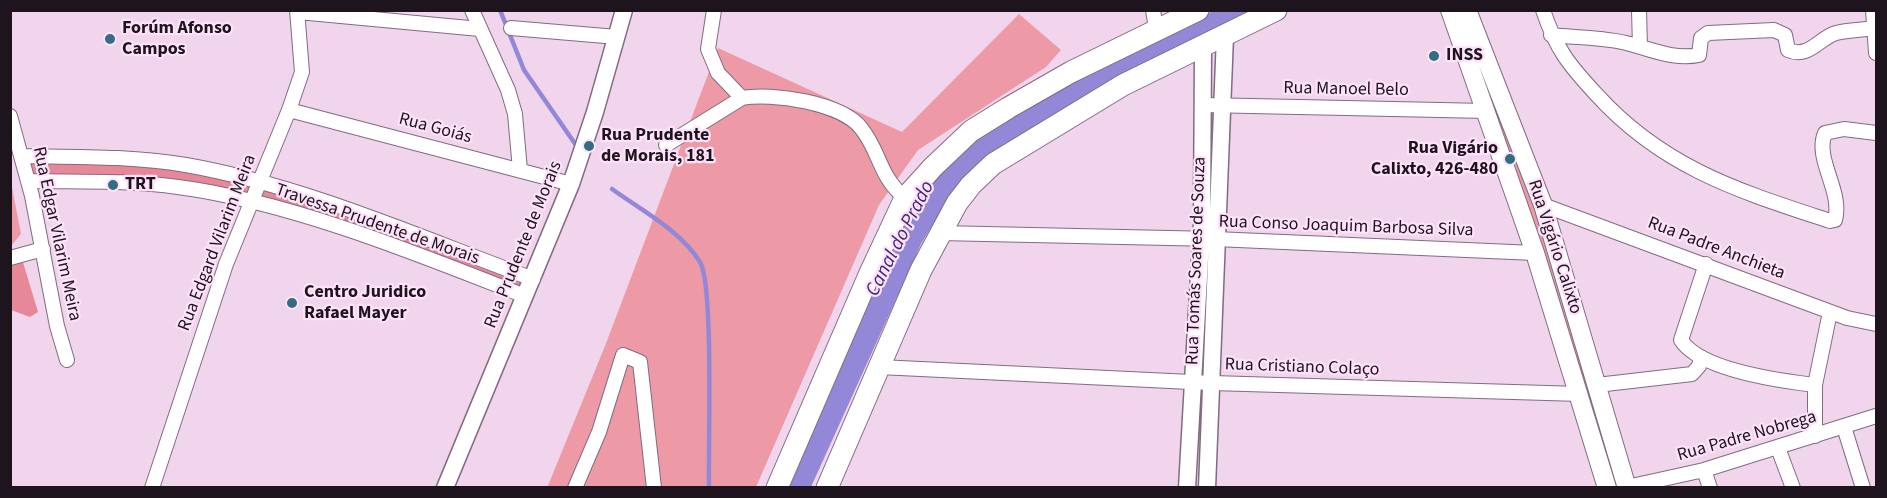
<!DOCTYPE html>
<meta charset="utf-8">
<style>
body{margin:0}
#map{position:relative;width:1887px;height:498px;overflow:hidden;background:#f0d5ed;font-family:"Source Sans 3",sans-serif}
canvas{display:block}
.frame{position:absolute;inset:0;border:12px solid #1d141d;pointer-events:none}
</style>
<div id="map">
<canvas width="1887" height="498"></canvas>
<div class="frame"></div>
</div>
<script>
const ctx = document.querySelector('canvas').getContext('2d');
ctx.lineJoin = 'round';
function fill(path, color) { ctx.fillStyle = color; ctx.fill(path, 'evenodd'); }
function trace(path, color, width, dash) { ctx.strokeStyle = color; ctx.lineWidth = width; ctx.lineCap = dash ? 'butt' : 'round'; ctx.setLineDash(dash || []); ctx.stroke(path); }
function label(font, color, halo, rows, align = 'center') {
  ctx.font = font + ' "Source Sans 3",sans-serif'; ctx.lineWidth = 4.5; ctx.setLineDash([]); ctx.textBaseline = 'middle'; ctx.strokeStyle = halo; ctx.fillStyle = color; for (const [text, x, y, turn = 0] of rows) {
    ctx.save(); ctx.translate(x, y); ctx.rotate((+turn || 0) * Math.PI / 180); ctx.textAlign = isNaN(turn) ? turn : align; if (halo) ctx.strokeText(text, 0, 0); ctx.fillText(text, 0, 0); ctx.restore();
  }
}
fill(new Path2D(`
 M1453,11H1464L1540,205L1624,487H1609Z
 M1019,14L1061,50L1046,67L918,150L879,205L756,487L547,488L605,346L718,48L902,132Z
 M11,182L21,234L11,246H10Z`), '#ed9aa6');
fill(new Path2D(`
 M26,160L147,164L257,184L250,197L31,178Z
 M262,188L527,280L522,291L256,198Z
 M22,259L38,312L30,317L11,310L10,261Z`), '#e78898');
fill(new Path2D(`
 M1213,11H1260L946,203L921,244L811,487L781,488L914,196L962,148L1037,98Z`), '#9288d7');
trace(new Path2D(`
 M500,10L524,70L578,148
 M612,189C641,210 681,231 700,262C714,285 708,449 709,488`), '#9288d7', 4.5);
const minor = new Path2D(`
 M472,10L508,90L515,114L520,170
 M714,10L708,49L718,73L742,98
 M1153,10L1156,29
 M1543,10C1556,49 1569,65 1596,94C1663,168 1739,191 1830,221L1835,220C1843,191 1814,159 1825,133L1844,129L1876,133
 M1639,10L1640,47
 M1873,10L1876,53
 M298,12L480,29
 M511,28L617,37
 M1551,35C1577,38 1606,37 1630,44C1653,50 1675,60 1699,55L1701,38L1708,33L1774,30L1785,35L1788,50C1809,59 1819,38 1836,33C1848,30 1862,30 1875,28
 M1204,105L1487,111
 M289,110L571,184
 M10,116L32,196L57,326L67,360
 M666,145L742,98C771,92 842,103 861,128C881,153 878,175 905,198
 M22,156C76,157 132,156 186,165C305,186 419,237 533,279
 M28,181C78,182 128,180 178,187C291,202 418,254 525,296
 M1543,205L1847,318L1876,324
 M939,233L1215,239L1535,253
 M10,258L43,249
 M1706,264L1681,340C1700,370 1781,381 1815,385V436
 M879,367L1212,383L1580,394
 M1597,385L1692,374L1699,366L1701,357
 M1815,385L1830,312
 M1844,427L1863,488
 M1778,448L1793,488
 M1704,470L1710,488
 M1627,487L1704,470L1876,416
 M152,488L226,264L289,110L302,72L297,10
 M575,488L599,432L623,355L640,362L654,488`);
const tertiary = new Path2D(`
 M445,488L571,184L595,112L624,10
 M1187,488L1202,223L1203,48
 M1207,488L1225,36`);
const secondary = new Path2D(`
 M1450,10L1535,253L1607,488
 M1467,10L1543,205L1627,488`);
const primary = new Path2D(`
 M777,488L870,273L905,198L933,167L971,131L1008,108L1071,72L1198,10
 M827,488L921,270L957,203L971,185L993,164L1123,85L1276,10`);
trace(minor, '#836b81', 16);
trace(tertiary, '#836b81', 19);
trace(secondary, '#836b81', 20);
trace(primary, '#836b81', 23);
trace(minor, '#fff', 14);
trace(tertiary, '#fff', 16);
trace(secondary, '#fff', 18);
trace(primary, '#fff', 21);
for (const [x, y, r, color] of [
 [110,39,6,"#326d85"],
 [1434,56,6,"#326d85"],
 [589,146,6,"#326d85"],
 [1510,159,6,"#326d85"],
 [113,185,6,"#326d85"],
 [292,303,6,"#326d85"]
]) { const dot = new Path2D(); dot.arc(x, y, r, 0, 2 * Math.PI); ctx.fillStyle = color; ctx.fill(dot); trace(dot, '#fde2fa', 2); }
label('bold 18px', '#1d141d', '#fde2fa', [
 ["Forúm Afonso",122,29],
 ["Campos",122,50],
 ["INSS",1446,56],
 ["Rua Prudente",601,136],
 ["de Morais, 181",601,157],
 ["Rua Vigário",1498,149,"right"],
 ["Calixto, 426-480",1498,170,"right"],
 ["TRT",125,185],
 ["Centro Juridico",304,293],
 ["Rafael Mayer",304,314]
], 'left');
label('18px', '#1d141d', '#fde2fa', [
 ["Rua Manoel Belo",1346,90,1],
 ["Rua Goiás",435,129,15],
 ["Travessa Prudente de Morais",377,225,19],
 ["Rua Conso Joaquim Barbosa Silva",1346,227,2],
 ["Rua Edgar Vilarim Meira",56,234,78],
 ["Rua Edgard Vilarim Meira",218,243,-69],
 ["Rua Prudente de Morais",524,245,-68],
 ["Rua Vigário Calixto",1554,247,72],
 ["Rua Padre Anchieta",1716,249,21],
 ["Rua Tomás Soares de Souza",1197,261,-88],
 ["Rua Cristiano Colaço",1302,368,2],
 ["Rua Padre Nobrega",1747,437,-16]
]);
label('italic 20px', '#3d2581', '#fde2fa', [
 ["Canal do Prado",901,239,-63]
]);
</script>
